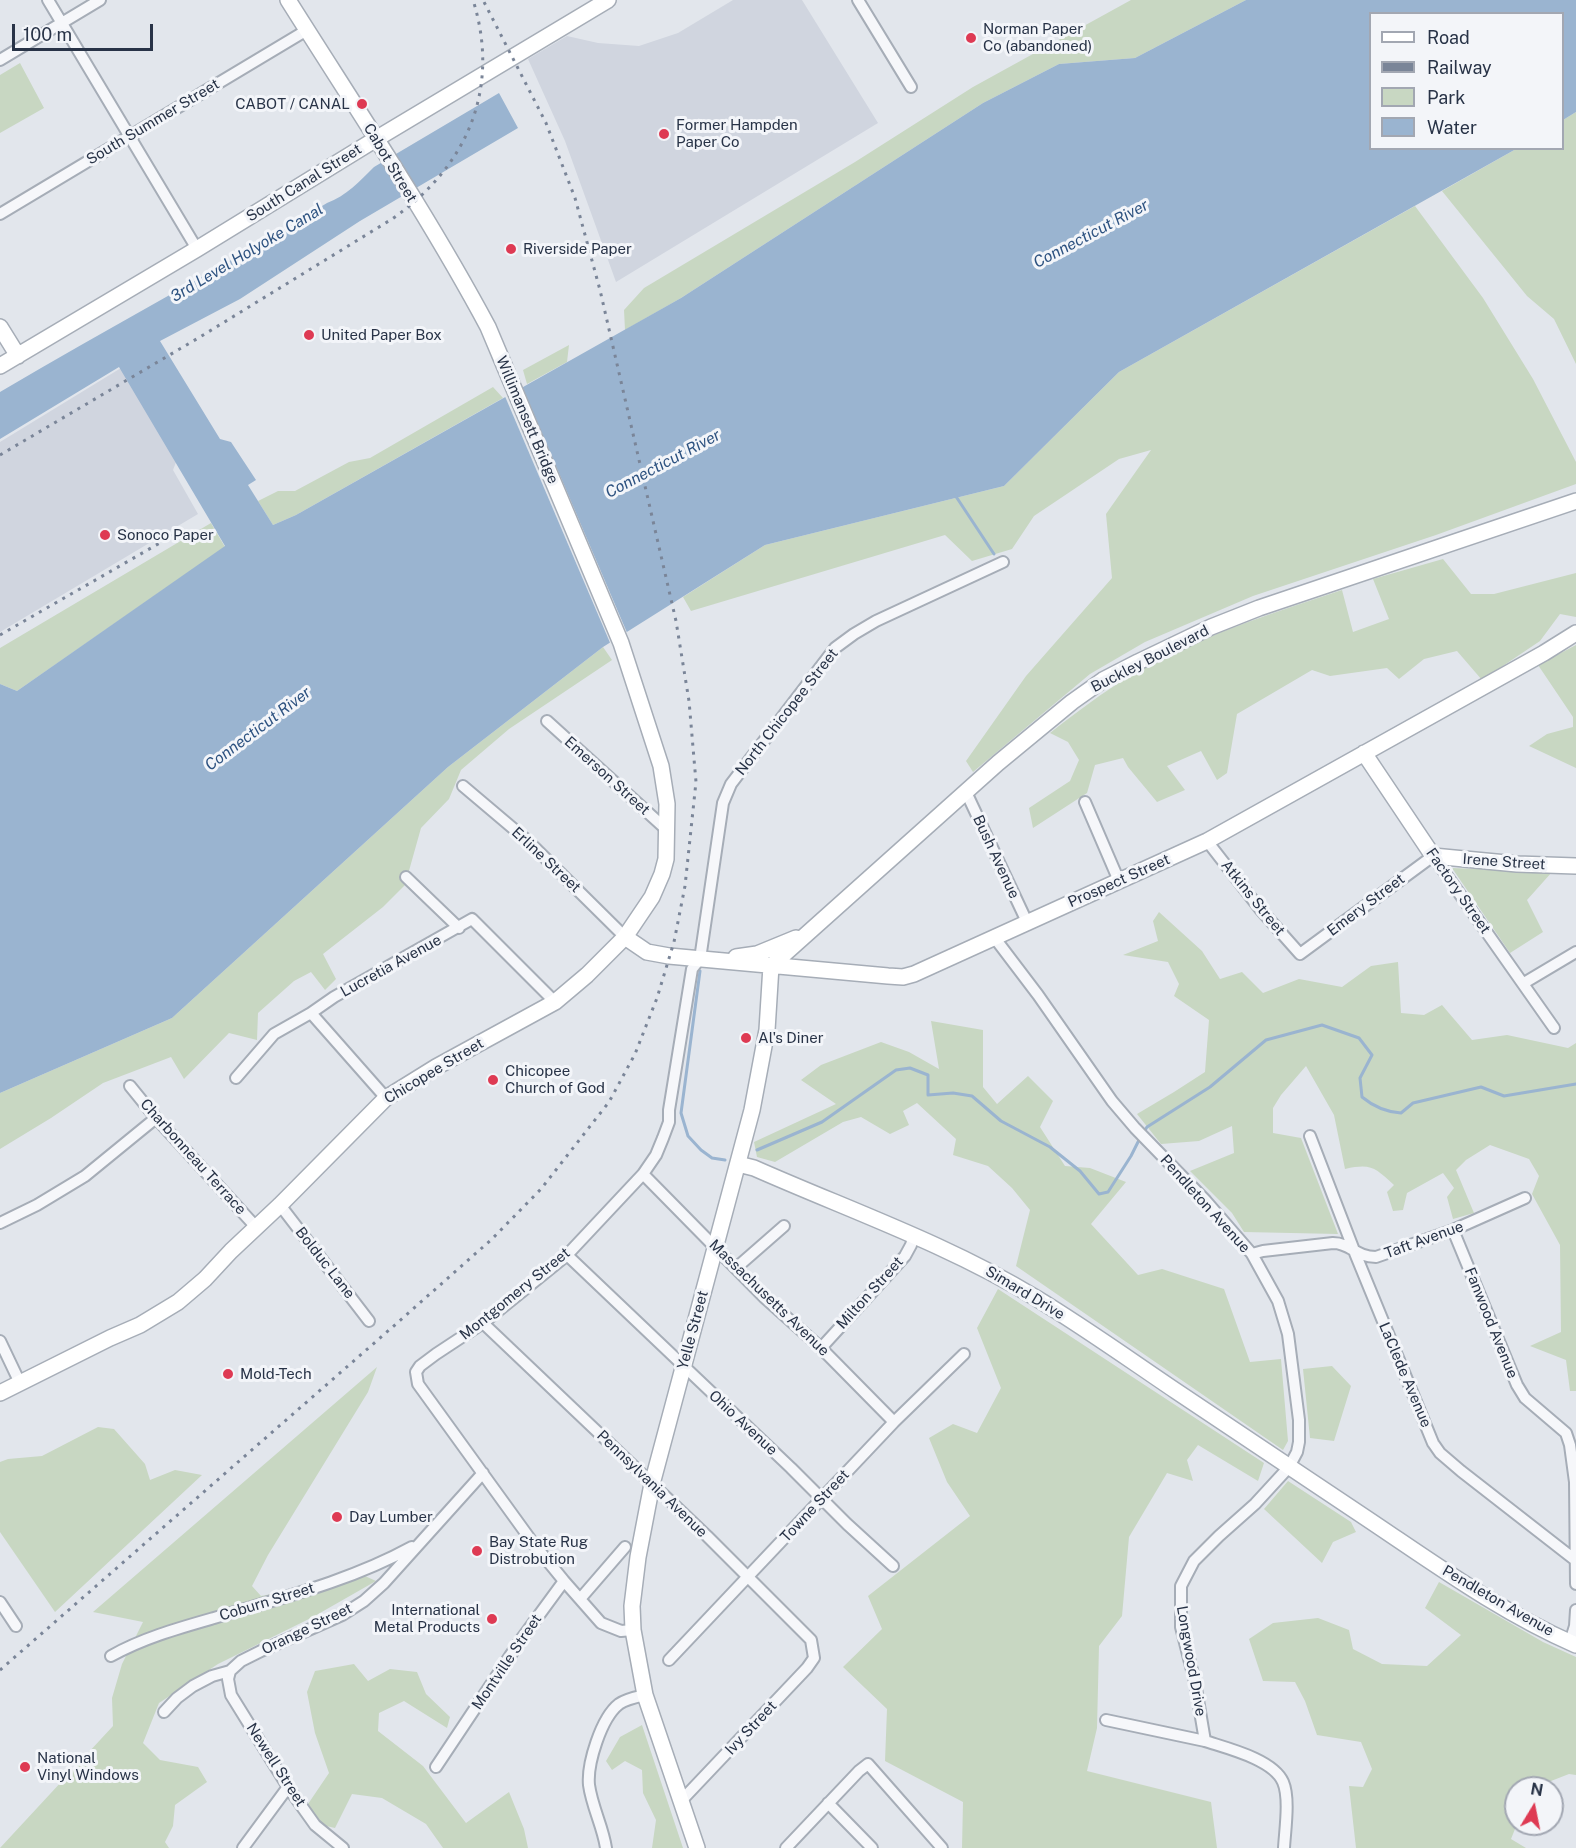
<!DOCTYPE html>
<style>
body{margin:0}
#map{position:relative;width:1576px;height:1848px;overflow:hidden;background:#e2e6ec;font-family:"Public Sans",sans-serif}
canvas{display:block}
.legend{position:absolute;left:1369px;top:12px;width:195px;height:138px;box-sizing:border-box;background:#f3f5f9;border:2px solid #a2a7b2;margin:0;padding:8px 10px;list-style:none;font-size:18px;color:#283347}
.legend li{display:flex;align-items:center;gap:12px;height:30px}
.legend b{width:30px;border:2px solid #a2a7b2}
.north{position:absolute;left:1504px;top:1776px;width:60px;height:60px;box-sizing:border-box;background:#f3f5f9;border:2px solid #a2a7b2;border-radius:50%;rotate:10deg;font-size:16px;font-weight:700;line-height:24px;text-align:center;color:#283347}
.north::after{content:'';display:block;margin:auto;width:21px;height:27px;background:#de3a53;clip-path:polygon(50% 0,100% 100%,50% 72%,0 100%)}
.scale{position:absolute;left:12px;top:24px;width:141px;height:27px;box-sizing:border-box;border:3px solid #283347;border-top:0;padding-left:8px;font-size:18px;line-height:21px;white-space:nowrap;color:#283347;-webkit-text-stroke:4px #f3f5f9;paint-order:stroke}
</style>
<div id="map">
<canvas width="1576" height="1848"></canvas>
<ul class="legend">
<li><b style="height:8px;background:#fff"></b>Road</li>
<li><b style="height:8px;background:#7a8598"></b>Railway</li>
<li><b style="height:16px;background:#c8d7c2"></b>Park</li>
<li><b style="height:16px;background:#9ab4d0"></b>Water</li>
</ul>
<div class="north">N</div>
<div class="scale">100 m</div>
</div>
<script>
const ctx = document.querySelector('canvas').getContext('2d');
ctx.lineJoin = 'round';
function fill(path, color) { ctx.fillStyle = color; ctx.fill(path, 'evenodd'); }
function trace(path, color, width, dash) { ctx.strokeStyle = color; ctx.lineWidth = width; ctx.lineCap = dash ? 'butt' : 'round'; ctx.setLineDash(dash || []); ctx.stroke(path); }
function label(font, color, halo, rows, align = 'center') {
  ctx.font = font + ' "Public Sans",sans-serif'; ctx.lineWidth = 6; ctx.setLineDash([]); ctx.textBaseline = 'middle'; ctx.strokeStyle = halo; ctx.fillStyle = color; for (const [text, x, y, turn = 0] of rows) {
    ctx.save(); ctx.translate(x, y); ctx.rotate((+turn || 0) * Math.PI / 180); ctx.textAlign = isNaN(turn) ? turn : align; if (halo) ctx.strokeText(text, 0, 0); ctx.fillText(text, 0, 0); ctx.restore();
  }
}
fill(new Path2D(`
 M733,0H802L878,123L616,282L565,141L528,59L567,36L598,43L639,46L678,33Z
 M121,368L178,457L173,470L198,514L0,632V442Z`), '#d0d5df');
fill(new Path2D(`
 M1131,0H1246L1135,58L1059,64L983,103L681,298L625,330L624,310L644,288L855,162L973,87Z
 M20,63L44,108L0,133V75Z
 M1576,112V364L1554,319L1527,296L1442,191L1516,149L1562,148L1563,120Z
 M1415,206L1483,298L1533,379L1576,462V484L1436,535L1253,596L1145,642L1090,674L973,772L966,761L1026,676L1112,578L1106,514L1151,450L1119,459L1034,516L1012,549L972,561L945,535L691,611L683,597L765,545L1004,486L1119,372Z
 M569,345L567,362L527,384L523,370Z
 M493,387L503,398L296,515L273,525L258,501L278,491H295L349,462L370,458Z
 M211,523L225,547L17,691L0,684V648Z
 M1443,559L1471,594H1494L1576,573V617L1560,614L1540,641L1482,680L1457,651L1424,659L1399,679L1387,668L1330,676L1312,670L1237,714L1227,773L1217,780L1201,751L1167,766L1185,790L1157,802L1128,767L1123,758L1095,765L1087,793L1033,828L1029,808L1070,781L1079,760L1068,742L1050,733C1082,708 1116,682 1153,663C1213,632 1278,611 1342,590L1353,632L1389,619L1373,579Z
 M1576,645V768L1529,746L1547,734L1573,727V717L1538,665Z
 M603,647L612,660L509,729L461,770L449,799L421,828L405,885L383,907L323,954L336,979L325,990L311,972L294,981L258,1013L257,1040L229,1033L184,1079L171,1057L103,1083L51,1118L0,1149V1093L172,1018L448,767Z
 M1452,868L1552,872L1527,900L1543,932L1510,953Z
 M1159,912L1202,951L1220,979L1242,972L1263,993L1299,979L1342,987L1371,966L1398,962L1401,1013L1424,1015L1442,1005L1472,1040L1507,1035L1568,1048L1576,1043V1391H1570L1566,1360L1530,1346L1561,1332L1560,1245L1532,1194L1539,1176L1529,1159L1490,1145L1466,1160L1456,1170L1474,1213L1453,1219L1447,1197L1454,1188L1443,1173L1407,1193L1403,1210L1393,1211L1387,1192L1394,1185C1375,1168 1372,1163 1345,1169L1334,1115L1306,1066L1281,1095L1273,1108V1133L1301,1138L1338,1234L1244,1232L1232,1213L1190,1171L1234,1153L1232,1126L1199,1141L1161,1144L1137,1114L1174,1092L1205,1072L1209,1020L1174,996L1179,984L1168,962L1123,955L1158,941L1153,921Z
 M931,1021L983,1030V1087L997,1104L1028,1076L1053,1101L1040,1127L1065,1166L1090,1168L1126,1182L1091,1224L1138,1275L1162,1269L1224,1289L1250,1362L1281,1359L1288,1441L1283,1450L1016,1266L1030,1210L1012,1188L988,1166L953,1155L956,1139L917,1103L903,1111L909,1125L890,1134L861,1117L843,1122L775,1162L757,1157L754,1142L836,1104L801,1080L821,1065L881,1042L909,1052L939,1069Z
 M998,1289L1264,1463L1258,1481L1198,1445L1187,1460L1193,1481L1167,1473L1129,1537L1122,1616L1099,1646L1097,1728L1087,1771L1211,1802L1217,1848H962L963,1802L885,1761L887,1709L843,1667L882,1629L868,1596L970,1516L947,1482L929,1438L953,1424L977,1433L1001,1388L977,1328Z
 M1332,1366L1351,1386L1334,1441L1310,1438L1303,1369Z
 M377,1367L368,1392L268,1555L252,1586L261,1596L365,1576L376,1581L313,1617L218,1664L159,1703L143,1743L160,1760L198,1767L207,1782L175,1805L173,1826L165,1842L169,1848H0L113,1726L112,1698L122,1664L143,1622L93,1612Z
 M98,1427L114,1429L145,1464L150,1480L175,1470L202,1475L55,1612L0,1532V1462L8,1459L42,1456Z
 M1288,1481L1351,1522L1356,1532L1333,1542L1322,1563L1264,1509Z
 M1439,1582L1543,1642L1576,1657V1775L1569,1774L1533,1788H1516L1517,1824L1511,1839L1526,1848H1356L1349,1786L1363,1787L1372,1769L1361,1742L1317,1735L1305,1701L1295,1682L1263,1681L1249,1639L1273,1623L1318,1618L1349,1630L1353,1649L1382,1664L1427,1666L1461,1635L1425,1608Z
 M354,1664L368,1681L390,1669L417,1672L426,1694L450,1717L447,1728L404,1701L379,1713L378,1731L423,1766L466,1823L509,1792L524,1829L528,1848H443L426,1824L382,1798L352,1794L335,1828L322,1825L308,1804L329,1773L315,1733L307,1692L315,1671Z
 M642,1725L683,1848H652L656,1820L643,1793L642,1770L625,1761L612,1770L606,1761L620,1737Z`), '#c8d7c2');
fill(new Path2D(`
 M1246,0H1576V112L1563,120L1562,14H1370V148L1516,149L1119,372L1004,486L765,545L603,647L448,767L172,1018L0,1093V684L17,691L225,546L119,367L0,439V392C108,328 220,269 327,203C346,196 360,181 374,167L499,93L518,128L360,221L240,299L160,341L220,439L231,442L256,480L248,485L273,525L296,515L681,298L983,103L1059,64L1135,58Z`), '#9ab4d0');
fill(new Path2D(`
 M521,384L628,635L611,645L504,394Z`), '#e2e6ec');
trace(new Path2D(`
 M955,495L994,554
 M700,971L681,1113L688,1136L701,1150L712,1158L725,1160
 M1144,1132L1147,1127L1210,1087L1266,1040L1322,1025L1359,1038L1372,1055L1360,1078L1362,1097C1374,1107 1386,1112 1401,1113L1413,1103L1481,1087L1504,1096L1576,1084
 M757,1150L822,1122L896,1070L910,1068L928,1075V1095L953,1093L972,1096L1001,1121L1050,1147L1080,1171L1099,1194L1108,1192L1131,1156L1140,1138`), '#9ab4d0', 3);
const street = new Path2D(`
 M48,0L197,249
 M858,0L911,87
 M0,60L100,0
 M0,214L307,30
 M547,721L667,830
 M463,786L528,841L625,937
 M966,792L1027,922
 M1085,802L1119,881
 M1207,841L1260,909L1300,954L1433,856L1554,1028
 M406,877L459,928
 M994,937L1038,995L1112,1101L1135,1128L1206,1201L1252,1254L1278,1301L1288,1334L1299,1420V1442L1297,1452L1289,1467L1255,1504L1219,1536L1194,1561L1181,1586V1627L1195,1682L1205,1741C1226,1748 1273,1759 1283,1782C1290,1798 1285,1830 1284,1848
 M1524,983L1576,952
 M311,1013L334,997L472,919L555,1002
 M236,1078L274,1034L311,1013L386,1098
 M130,1086L156,1118L256,1227
 M1310,1136L1355,1253L1433,1443L1440,1453L1461,1471L1574,1559
 M643,1174L765,1298L821,1348L894,1422
 M280,1205L369,1321
 M0,1223L37,1205L85,1176L156,1118
 M1453,1230L1517,1385L1525,1398L1566,1433L1570,1445L1575,1482L1576,1584
 M1252,1254L1263,1251L1333,1243C1351,1243 1355,1257 1376,1257L1453,1230L1525,1198
 M567,1255L791,1468L847,1524L893,1566
 M736,1268L784,1226
 M483,1323L707,1536L811,1640L814,1658L807,1668L681,1801
 M0,1341L20,1383
 M821,1348L905,1256L911,1245L914,1235
 M580,1599L625,1547
 M0,1602L16,1626
 M633,1630L621,1631L601,1623L564,1581L533,1543L418,1384L416,1372L420,1366L436,1354L483,1323L567,1255L643,1174L656,1155L663,1138L669,1122V1110L692,969L700,959L723,803L731,784L835,648L854,634L876,621L1003,562
 M1570,1642L1575,1626L1576,1610
 M111,1656C143,1638 179,1628 214,1618C281,1598 350,1581 412,1547
 M669,1660L894,1422L964,1354
 M230,1671L228,1679L231,1695L288,1787L315,1825L343,1848
 M164,1712L177,1698L193,1686L212,1676L230,1671L241,1661L261,1651L342,1615L364,1601L384,1583L483,1473
 M1106,1720L1205,1741
 M436,1767L520,1641L564,1581
 M828,1803L872,1848
 M243,1848L288,1787
 M606,1848C603,1827 592,1807 589,1785C587,1764 601,1718 619,1704C626,1699 636,1697 645,1695
 M786,1848L859,1771L868,1764L942,1848`);
const secondary = new Path2D(`
 M0,327L18,356
 M0,366L197,249L376,139L608,0
 M1364,753L1433,856L1517,864L1576,866
 M625,937L647,952L669,956L888,976L903,977L914,974L1207,841L1544,653L1576,633
 M736,957L757,954L796,938
 M771,966L998,763L1072,702L1103,680L1138,662L1211,627L1259,608L1576,501
 M738,1164L754,1168C849,1210 947,1244 1036,1298C1084,1327 1130,1360 1176,1391C1238,1433 1301,1474 1363,1516C1432,1562 1500,1612 1576,1645
 M0,1393L110,1338L140,1325L178,1302L205,1279L231,1251L280,1205L386,1098L436,1067L555,1002L587,975L625,937L652,897L662,874L666,859L667,804L661,766L621,643L488,327C428,215 356,108 288,0
 M697,1848L645,1695L633,1630L632,1606L638,1557L652,1484L752,1110L767,1030L771,966`);
trace(street, '#a6adb7', 14);
trace(secondary, '#a6adb7', 18);
trace(street, '#f6f7fa', 10);
trace(secondary, '#fff', 15);
trace(new Path2D(`
 M0,455L200,337L392,219C467,167 501,89 473,0
 M0,635L184,529
 M0,1670L396,1324L492,1239L541,1189L609,1102L635,1054L657,998L674,942L685,886L696,782L689,701L676,621L600,290L575,198L546,123L483,0`), '#7a8598', 3, [3, 6]);
for (const [x, y, r, color] of [
 [971,38,6,"#de3a53"],
 [362,104,6,"#de3a53"],
 [664,134,6,"#de3a53"],
 [511,249,6,"#de3a53"],
 [309,335,6,"#de3a53"],
 [105,535,6,"#de3a53"],
 [746,1038,6,"#de3a53"],
 [493,1080,6,"#de3a53"],
 [228,1374,6,"#de3a53"],
 [337,1517,6,"#de3a53"],
 [477,1551,6,"#de3a53"],
 [492,1619,6,"#de3a53"],
 [25,1767,6,"#de3a53"]
]) { const dot = new Path2D(); dot.arc(x, y, r, 0, 2 * Math.PI); ctx.fillStyle = color; ctx.fill(dot); trace(dot, '#f3f5f9', 2); }
label('15px', '#283347', '#f3f5f9', [
 ["Norman Paper",983,29],
 ["Co (abandoned)",983,46],
 ["CABOT / CANAL",350,104,"right"],
 ["Former Hampden",676,125],
 ["Paper Co",676,142],
 ["Riverside Paper",523,249],
 ["United Paper Box",321,335],
 ["Sonoco Paper",117,535],
 ["Al's Diner",758,1038],
 ["Chicopee",505,1071],
 ["Church of God",505,1088],
 ["Mold-Tech",240,1374],
 ["Day Lumber",349,1517],
 ["Bay State Rug",489,1542],
 ["Distrobution",489,1559],
 ["International",480,1610,"right"],
 ["Metal Products",480,1627,"right"],
 ["National",37,1758],
 ["Vinyl Windows",37,1775]
], 'left');
label('15px', '#283347', '#f3f5f9', [
 ["South Summer Street",153,122,-31],
 ["Cabot Street",390,163,59],
 ["South Canal Street",304,183,-32],
 ["Willimansett Bridge",527,420,67],
 ["Buckley Boulevard",1150,659,-27],
 ["North Chicopee Street",787,712,-52],
 ["Emerson Street",607,776,42],
 ["Bush Avenue",996,857,65],
 ["Erline Street",546,860,43],
 ["Irene Street",1504,862,4],
 ["Prospect Street",1119,881,-24],
 ["Factory Street",1458,891,55],
 ["Atkins Street",1253,898,51],
 ["Emery Street",1366,905,-37],
 ["Lucretia Avenue",391,966,-29],
 ["Chicopee Street",434,1071,-31],
 ["Charbonneau Terrace",193,1157,48],
 ["Pendleton Avenue",1205,1204,48],
 ["Taft Avenue",1424,1240,-20],
 ["Bolduc Lane",325,1263,52],
 ["Milton Street",870,1293,-48],
 ["Simard Drive",1025,1293,31],
 ["Montgomery Street",515,1294,-39],
 ["Massachusetts Avenue",769,1298,44],
 ["Fanwood Avenue",1491,1323,68],
 ["Yelle Street",693,1330,-75],
 ["LaClede Avenue",1405,1375,67],
 ["Ohio Avenue",743,1423,43],
 ["Pennsylvania Avenue",652,1484,44],
 ["Towne Street",815,1506,-47],
 ["Pendleton Avenue",1498,1601,30],
 ["Coburn Street",267,1602,-17],
 ["Orange Street",307,1629,-26],
 ["Longwood Drive",1191,1661,80],
 ["Montville Street",507,1662,-56],
 ["Ivy Street",751,1728,-47],
 ["Newell Street",276,1765,57]
]);
label('italic 16px', '#2d5280', '#f3f5f9', [
 ["Connecticut River",1091,234,-28],
 ["3rd Level Holyoke Canal",247,253,-31],
 ["Connecticut River",663,464,-28],
 ["Connecticut River",258,729,-37]
]);
</script>
